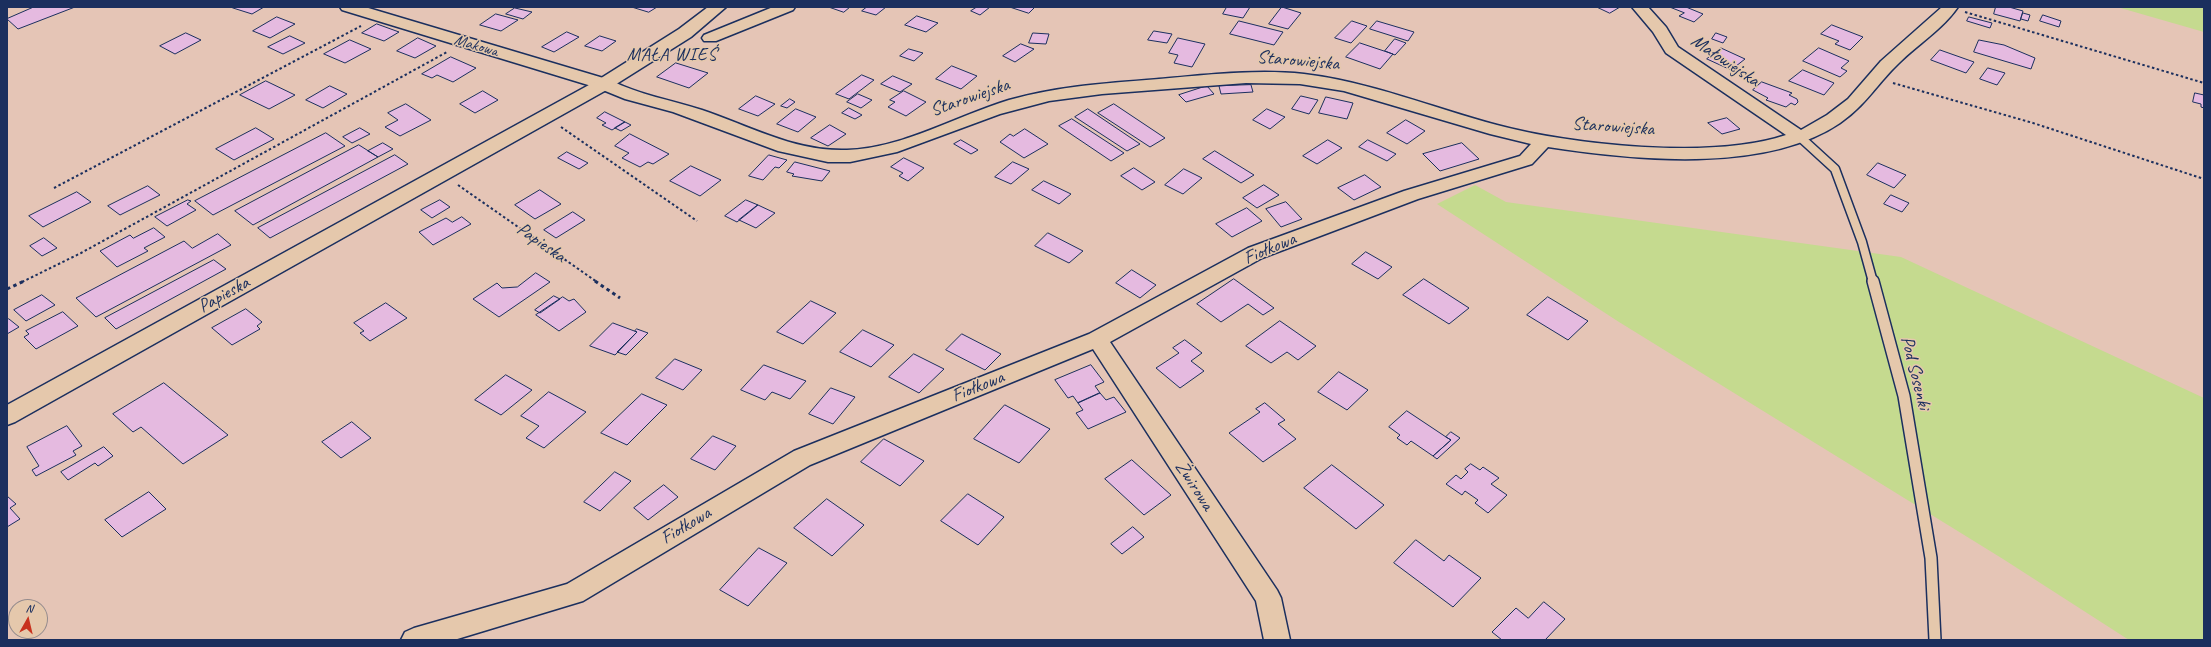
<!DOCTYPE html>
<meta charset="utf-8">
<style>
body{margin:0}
#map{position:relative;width:2211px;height:647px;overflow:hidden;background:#e5c5b6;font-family:Caveat,sans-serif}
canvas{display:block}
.frame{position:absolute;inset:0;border:8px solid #1b2f5e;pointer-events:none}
.north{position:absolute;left:8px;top:599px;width:40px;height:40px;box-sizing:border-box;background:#e5c8ac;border:1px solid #948b8d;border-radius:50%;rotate:8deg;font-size:11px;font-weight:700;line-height:16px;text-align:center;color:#1b2f5e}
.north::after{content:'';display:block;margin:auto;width:14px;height:18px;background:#c8321e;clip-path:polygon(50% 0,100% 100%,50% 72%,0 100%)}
</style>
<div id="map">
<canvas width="2211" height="647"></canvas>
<div class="frame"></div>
<div class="north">N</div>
</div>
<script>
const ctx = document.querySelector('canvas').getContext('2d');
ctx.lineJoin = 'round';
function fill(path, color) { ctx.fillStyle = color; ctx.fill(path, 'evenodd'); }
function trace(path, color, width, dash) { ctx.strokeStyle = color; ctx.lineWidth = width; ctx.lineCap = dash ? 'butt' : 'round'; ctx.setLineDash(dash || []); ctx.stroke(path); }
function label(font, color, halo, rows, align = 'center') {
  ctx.font = font + ' Caveat,sans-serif'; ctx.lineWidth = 3; ctx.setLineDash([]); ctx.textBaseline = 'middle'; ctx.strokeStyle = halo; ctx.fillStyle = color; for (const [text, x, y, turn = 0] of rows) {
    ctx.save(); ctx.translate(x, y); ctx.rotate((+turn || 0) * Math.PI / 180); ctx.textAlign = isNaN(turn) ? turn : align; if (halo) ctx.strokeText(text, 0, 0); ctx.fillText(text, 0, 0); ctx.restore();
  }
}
fill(new Path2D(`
 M2117,7H2204V32Z
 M1475,185L1506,202L1901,257L2204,398V640H2129L2003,559L1619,322L1437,204Z`), '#c5da8f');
const building = new Path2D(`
 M34,7H75L18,29L7,19Z
 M235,7H264L252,14L233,8Z
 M632,7H657L649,12Z
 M829,7H850L844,12Z
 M867,7H886L876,15L862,11Z
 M977,7H990L980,15L971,11Z
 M1010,7H1035L1029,13Z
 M1227,7H1250L1243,18L1223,14Z
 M1282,7L1301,13L1288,29L1269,24Z
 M1597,7H1620L1610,13Z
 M1670,7H1686L1703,14L1694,22L1679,16L1684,13Z
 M1996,7H2009L2023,11L2020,21L1994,14Z
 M515,8L532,12L523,19L506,14Z
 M2023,13L2030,15L2028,21L2021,19Z
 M496,14L518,20L501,31L480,25Z
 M2043,15L2061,21L2059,27L2040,21Z
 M917,16L938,23L926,32L905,25Z
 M277,17L295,24L270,38L253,31Z
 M1969,17L1992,23L1990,28L1967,21Z
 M1239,21L1283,32L1274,45L1230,34Z
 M1352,21L1367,26L1351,43L1335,38Z
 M1377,21L1414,32L1408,41L1370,29Z
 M377,24L399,32L384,41L362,33Z
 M1832,25L1863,37L1850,50L1835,44L1839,41L1821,34Z
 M1154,31L1172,34L1167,43L1148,40Z
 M567,32L579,37L554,52L542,47Z
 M186,33L201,40L175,54L160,46Z
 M1033,33L1049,34L1046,44L1029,43Z
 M1716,33L1727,37L1723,43L1712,39Z
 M290,36L305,43L283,54L268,47Z
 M600,36L616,41L602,51L585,46Z
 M418,38L436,46L415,58L397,51Z
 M1178,38L1205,44L1192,67L1174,63L1178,55L1169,53Z
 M1395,39L1406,43L1395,55L1385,51Z
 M350,40L371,49L345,63L324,54Z
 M1979,40L2004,45L2035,58L2031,69L1974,52Z
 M1360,43L1393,54L1380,69L1346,57Z
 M1021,44L1034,49L1015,62L1003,56Z
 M1721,48L1745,59L1731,70L1707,59Z
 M1819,48L1849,61L1841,68L1847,71L1840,77L1803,61Z
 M909,49L923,53L914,61L900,56Z
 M1940,50L1974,62L1966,73L1931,60Z
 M451,57L476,68L453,82L437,75L432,78L422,74Z
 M676,63L708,73L689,88L657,77Z
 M952,66L977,76L961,89L936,79Z
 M1988,68L2005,73L1997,85L1980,79Z
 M1803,70L1834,83L1824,95L1789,81Z
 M862,75L874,80L849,99L836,94Z
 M893,76L912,84L900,92L881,84Z
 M266,81L295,95L269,109L240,95Z
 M1762,82L1792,93L1789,95L1797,99L1798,102L1795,105L1791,103L1786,107L1766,100L1768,98L1753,90Z
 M1251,85L1253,92L1221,94L1219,86Z
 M330,86L347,94L323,108L306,100Z
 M1207,86L1214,94L1186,102L1179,95Z
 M483,91L498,100L475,113L460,104Z
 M904,91L926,102L906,116L888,107L895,102L890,100Z
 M2195,93L2204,95V108L2201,107V104L2193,102Z
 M858,94L872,100L861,108L847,102Z
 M756,96L775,104L758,116L739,109Z
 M1301,96L1318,100L1309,114L1292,109Z
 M1326,97L1353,103L1347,119L1319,113Z
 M790,99L795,102L787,108L781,106Z
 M406,104L431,120L400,136L385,127L398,120L388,113Z
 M1114,104L1165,138L1150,147L1098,113Z
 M849,108L862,115L855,119L842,113Z
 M796,109L816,117L798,132L777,124Z
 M1088,109L1140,144L1127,151L1075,117Z
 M1267,109L1285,117L1270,129L1253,120Z
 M605,112L625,122L612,130L602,125L606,123L597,118Z
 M1727,118L1740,129L1722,134L1708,123Z
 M1072,119L1124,153L1111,161L1059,126Z
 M1406,120L1425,131L1407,144L1387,133Z
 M625,122L631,125L621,131L615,128Z
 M830,125L846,134L828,146L811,138Z
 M256,128L274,139L234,160L216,149Z
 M360,128L370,134L352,143L343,137Z
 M1025,129L1048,144L1024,158L1000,142L1010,134L1013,136Z
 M326,133L345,146L213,215L195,201Z
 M630,134L669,154L653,164L648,162L640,167L622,158L629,153L615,146Z
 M961,140L978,150L971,154L954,144Z
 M1328,140L1342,148L1317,164L1303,156Z
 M1368,140L1396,154L1387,161L1359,147Z
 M383,143L393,149L378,157L368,151Z
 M1462,143L1479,159L1440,171L1423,154Z
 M359,145L378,157L253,225L235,211Z
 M1215,151L1254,175L1241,183L1203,159Z
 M567,152L588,163L579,169L558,158Z
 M395,155L408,164L270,238L258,228Z
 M769,155L787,160L779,168L775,167L763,180L749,176Z
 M904,158L924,168L908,181L899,176L903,173L891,167Z
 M795,162L830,171L822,181L792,176L794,174L787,172Z
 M1013,162L1029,169L1011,184L995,177Z
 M1878,163L1906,175L1894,188L1867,175Z
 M691,166L721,180L700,196L670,181Z
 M1134,168L1155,182L1142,190L1121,176Z
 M1184,169L1202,178L1183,194L1165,185Z
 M1365,175L1381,187L1354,200L1338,188Z
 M1044,181L1071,194L1059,204L1032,190Z
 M1264,185L1279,195L1257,208L1243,198Z
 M148,186L160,195L120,215L108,206Z
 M540,190L561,204L535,219L515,205Z
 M77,192L91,202L43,227L29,216Z
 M1891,195L1909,203L1902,212L1884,204Z
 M188,200L191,201L187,204L196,210L167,226L155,217Z
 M440,200L450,207L432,218L421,210Z
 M746,200L758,205L737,222L725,216Z
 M1286,202L1302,219L1281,227L1266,209Z
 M758,205L775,213L756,228L739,220Z
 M1247,208L1262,221L1232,237L1216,224Z
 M573,212L585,220L556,238L544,230Z
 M462,217L471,224L433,245L419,232L446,218L452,222Z
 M154,228L165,237L144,248L148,251L117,267L100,251L130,235L133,238Z
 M1048,233L1083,251L1069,263L1035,246Z
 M218,234L231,245L96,317L76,298L184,241L192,248Z
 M44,238L57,248L42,256L30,246Z
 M1366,252L1392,267L1378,279L1352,264Z
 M214,260L226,269L116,329L105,318Z
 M1132,270L1156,285L1140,298L1116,283Z
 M536,273L550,282L499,317L473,299L497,283L502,288L517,287Z
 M1234,279L1274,308L1263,315L1248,304L1221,322L1197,304Z
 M1424,279L1469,308L1449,324L1403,295Z
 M42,295L55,305L26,321L14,310Z
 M554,296L560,299L540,313L535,310Z
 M563,297L569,301L574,299L586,312L559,331L536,315Z
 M1548,297L1588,321L1568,340L1527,315Z
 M811,301L836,313L803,344L777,332Z
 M386,303L407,318L370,341L360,333L364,331L354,323Z
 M246,309L262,322L257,326L260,329L232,345L212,328Z
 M63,312L78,326L36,349L24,337L29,334L26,331Z
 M9,319L19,327L7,334V320Z
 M1280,321L1316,346L1298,360L1287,352L1271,363L1246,346Z
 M613,323L637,332L615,355L590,346Z
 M637,329L648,333L626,355L617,352L637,332L635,331Z
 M863,330L894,345L871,367L840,352Z
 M962,334L1001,354L985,370L946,350Z
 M1185,340L1202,353L1191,361L1204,371L1180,388L1156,368L1179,353L1173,348Z
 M914,354L944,369L919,393L889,377Z
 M675,359L702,370L683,390L656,378Z
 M764,365L806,381L790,399L772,392L765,400L741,390Z
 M1091,365L1104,382L1095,386L1100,393L1078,403L1073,396L1068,398L1055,380Z
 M1339,372L1368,390L1347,410L1318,392Z
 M506,375L532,390L501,415L475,400Z
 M164,383L228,435L183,464L141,427L133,432L113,414Z
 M831,388L855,397L833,424L809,414Z
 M549,392L586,412L544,448L526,438L539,426L521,416Z
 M1100,393L1106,400L1114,397L1126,412L1088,429L1076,413L1083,410L1078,403Z
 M642,394L667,405L627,445L601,433Z
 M1265,403L1285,420L1278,424L1296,439L1263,462L1229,433L1260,412L1256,409Z
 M1005,405L1050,429L1019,463L974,439Z
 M1407,411L1446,437L1451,440L1433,456L1411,441L1407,445L1397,438L1400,435L1389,427Z
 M352,422L371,438L341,458L322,442Z
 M67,426L82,446L73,451L76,455L36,476L32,470L39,466L27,447Z
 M1451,432L1460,438L1437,459L1433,456L1451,440L1446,437Z
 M713,436L736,446L715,470L691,459Z
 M884,439L924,461L900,486L861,462Z
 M104,447L113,456L98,466L95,463L68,480L61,472Z
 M1132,460L1171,495L1144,515L1105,479Z
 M1471,464L1480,470L1483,467L1499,478L1491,484L1507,495L1488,513L1475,503L1478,500L1465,491L1462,495L1446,484L1456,475L1461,479L1468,472L1465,469Z
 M1332,465L1384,505L1356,529L1304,488Z
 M615,472L631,481L600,511L584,502Z
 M664,485L678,497L648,520L634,508Z
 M149,492L166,509L122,537L105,520Z
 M968,494L1004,517L978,545L941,521Z
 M7,496L16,504L10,508L20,519L7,527Z
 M827,499L864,525L832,556L794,528Z
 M1133,527L1144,537L1122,554L1111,544Z
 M1416,540L1444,561L1449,555L1481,578L1453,607L1394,563Z
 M759,548L787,563L748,606L720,590Z
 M1544,602L1565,619L1545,640H1502L1492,632L1516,608L1528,618Z`);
fill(building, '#e5bae0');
trace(building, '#1b2f5e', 1);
const laneFar1 = new Path2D(`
 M1800,137L1835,169L1862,242L1873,282`);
const lane = new Path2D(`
 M1873,281L1904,396L1931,558L1935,640`);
const street = new Path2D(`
 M340,7H365L610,80C639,95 672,100 702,110C750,126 795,152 847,150C904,148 956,116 1009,100C1058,86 1108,83 1159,79C1207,75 1256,69 1304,74C1371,82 1433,108 1497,125C1571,145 1713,160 1786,135L1666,53L1653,32L1632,7H1648L1666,27L1678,47L1801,130L1827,115L1848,99L1881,61L1942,7H1958C1942,30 1918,44 1899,63C1877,84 1866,105 1840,123C1765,174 1633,160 1548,147L1532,164L1418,199L1262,258L1110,342L1277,590L1281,598L1290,640H1264L1256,601L1093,349L810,465L583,601L454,640H401L405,632L414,628L567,584L794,451L1089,334L1248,248L1404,191L1520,156L1531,144L1490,134L1344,91L1300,84L1246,83L1102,94L1049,101L1000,114L897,152L850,162H828L778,151L673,112L625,99L598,88L342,10Z
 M773,7H795L793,10L716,41H704L702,38L704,35Z`);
const secondary = new Path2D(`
 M708,7H726L691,37L610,88L15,422L7,425V405L598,80L679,29Z`);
trace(laneFar1, '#1b2f5e', 11);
trace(lane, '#1b2f5e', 14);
trace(street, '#1b2f5e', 3);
trace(secondary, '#1b2f5e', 3);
trace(new Path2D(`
 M1965,12L2204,83
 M1893,83L2033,123L2204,179
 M561,127L697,221
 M458,185L597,282
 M54,188L361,26
 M22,282L81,253L447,52`), '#1b2f5e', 2, [2.5, 2.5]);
trace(new Path2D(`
 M595,281L620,298
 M7,289L24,281`), '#1b2f5e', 3, [3.5, 3.5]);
trace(laneFar1, '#e5c8ac', 8);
trace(lane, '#e5c8ac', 11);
fill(street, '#e5c8ac');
fill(secondary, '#e5c8ac');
label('16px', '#1b2f5e', '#e5c8ac', [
 ["Makowa",476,46,16]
]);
ctx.letterSpacing = '1px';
label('18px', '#1b2f5e', '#e5c8ac', [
 ["MAŁA WIEŚ",672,55]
]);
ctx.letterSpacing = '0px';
label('19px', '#1b2f5e', '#e5c8ac', [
 ["Starowiejska",1298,61,5],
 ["Małowiejska",1725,61,34],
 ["Starowiejska",970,98,-19],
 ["Starowiejska",1613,127,4],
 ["Papieska",541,243,35],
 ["Fiołkowa",1270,249,-23],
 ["Papieska",224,295,-29],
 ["Pod Sosenki",1915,373,76],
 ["Fiołkowa",978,387,-22],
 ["Żwirowa",1194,486,57],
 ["Fiołkowa",686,526,-31]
]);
</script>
